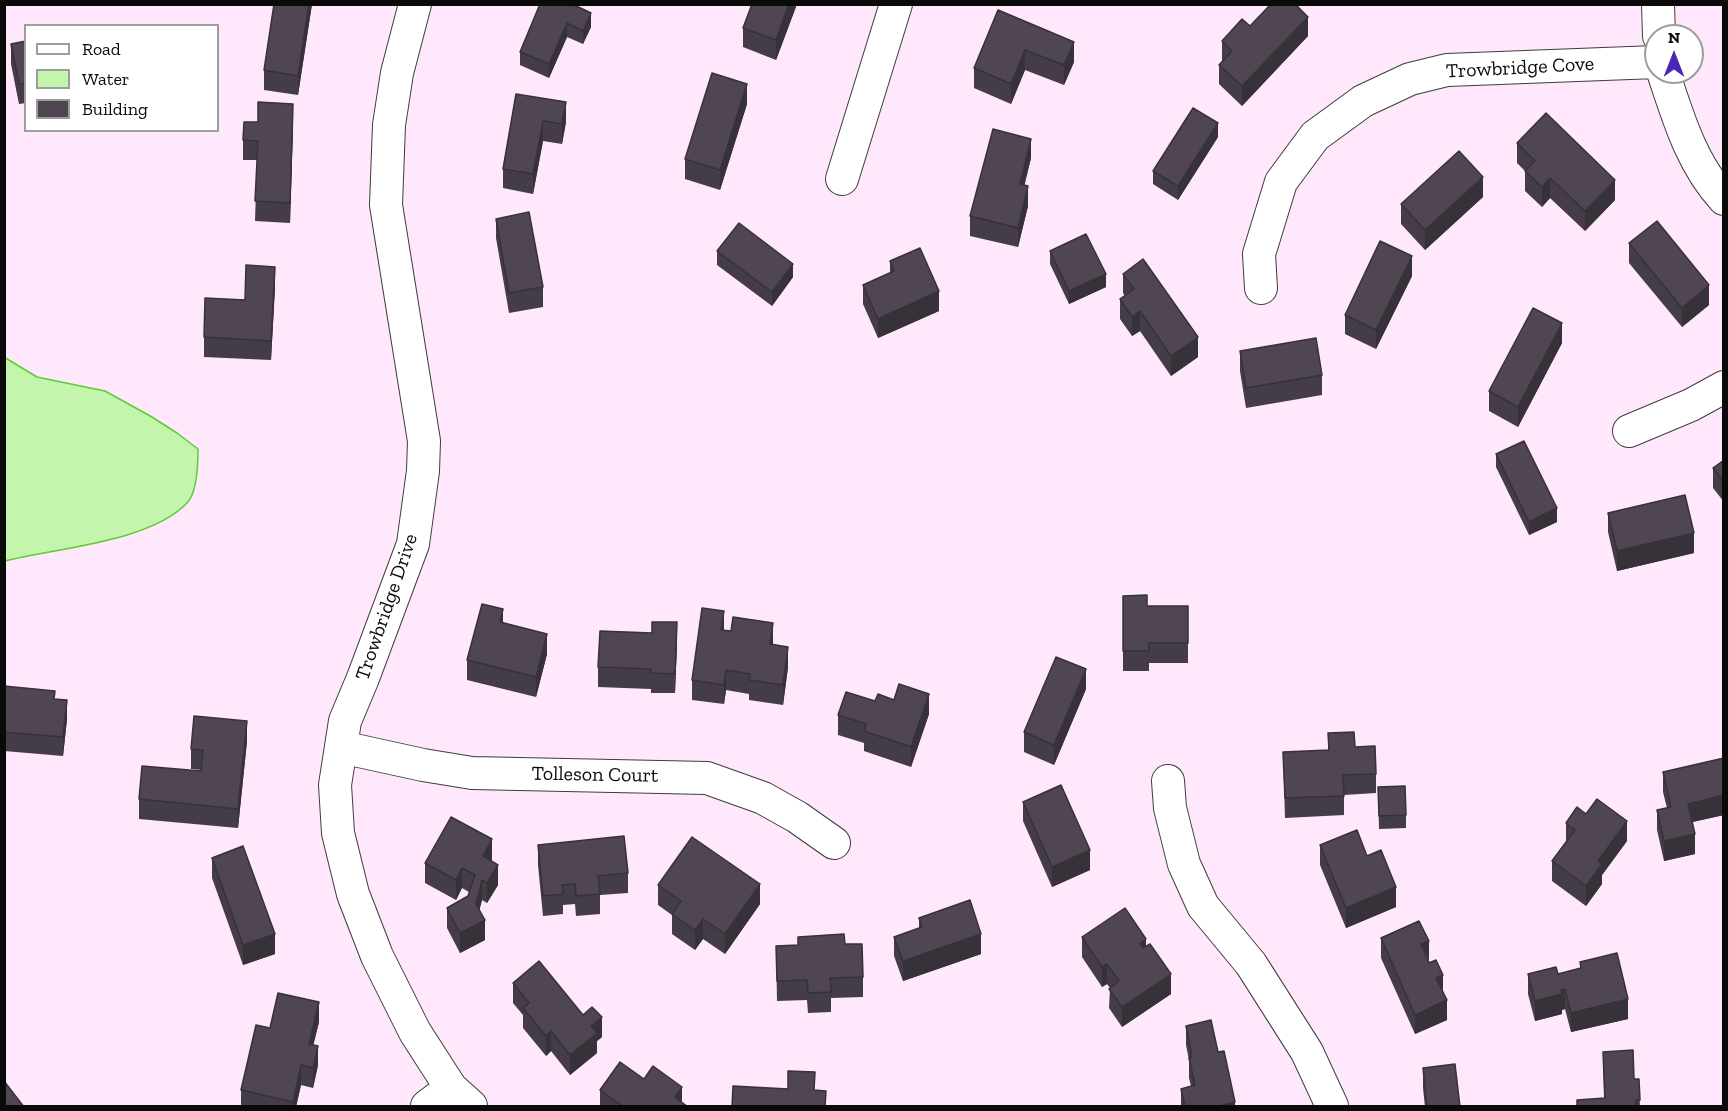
<!DOCTYPE html>
<style>
body{margin:0}
#map{position:relative;width:1728px;height:1111px;overflow:hidden;background:#ffe7fc;font-family:"Zilla Slab",serif}
canvas{display:block}
.frame{position:absolute;inset:0;border:6px solid #0a0a0a;pointer-events:none}
.legend{position:absolute;left:24px;top:24px;width:195px;height:108px;box-sizing:border-box;background:#fff;border:2px solid #9d9d9d;margin:0;padding:8px 10px;list-style:none;font-size:18px;color:#0a0a0a}
.legend li{display:flex;align-items:center;gap:12px;height:30px}
.legend b{width:30px;border:2px solid #9d9d9d}
.north{position:absolute;left:1644px;top:24px;width:60px;height:60px;box-sizing:border-box;background:#fff;border:2px solid #9d9d9d;border-radius:50%;rotate:0deg;font-size:16px;font-weight:700;line-height:24px;text-align:center;color:#0a0a0a}
.north::after{content:'';display:block;margin:auto;width:21px;height:27px;background:#4d25b6;clip-path:polygon(50% 0,100% 100%,50% 72%,0 100%)}
</style>
<div id="map">
<canvas width="1728" height="1111"></canvas>
<div class="frame"></div>
<ul class="legend">
<li><b style="height:8px;background:#fff"></b>Road</li>
<li><b style="height:16px;background:#c3f5ad"></b>Water</li>
<li><b style="height:16px;background:#4f4652"></b>Building</li>
</ul>
<div class="north">N</div>
</div>
<script>
const ctx = document.querySelector('canvas').getContext('2d');
ctx.lineJoin = 'round';
function fill(path, color) { ctx.fillStyle = color; ctx.fill(path, 'evenodd'); }
function trace(path, color, width, dash) { ctx.strokeStyle = color; ctx.lineWidth = width; ctx.lineCap = dash ? 'butt' : 'round'; ctx.setLineDash(dash || []); ctx.stroke(path); }
function label(font, color, halo, rows, align = 'center') {
  ctx.font = font + ' "Zilla Slab",serif'; ctx.lineWidth = 6; ctx.setLineDash([]); ctx.textBaseline = 'middle'; ctx.strokeStyle = halo; ctx.fillStyle = color; for (const [text, x, y, turn = 0] of rows) {
    ctx.save(); ctx.translate(x, y); ctx.rotate((+turn || 0) * Math.PI / 180); ctx.textAlign = isNaN(turn) ? turn : align; if (halo) ctx.strokeText(text, 0, 0); ctx.fillText(text, 0, 0); ctx.restore();
  }
}
const water = new Path2D(`
 M4,357L37,377L105,391L152,417L177,433L198,449C198,463 197,493 187,503C150,542 56,548 5,561Z`);
fill(water, '#c3f5ad');
trace(water, '#5fcb35', 1.5);
const minor = new Path2D(`
 M415,4L397,73L389,125L386,205L424,441L423,471L413,544L363,678L345,721L335,785L338,833L353,894L377,956L415,1032L451,1088L471,1106
 M1658,4L1659,36
 M1663,72C1678,117 1691,163 1724,199
 M842,179L896,4
 M1261,288L1259,254L1281,182L1315,136L1363,101L1410,79L1447,70L1656,62
 M1629,431L1691,405L1724,387
 M341,747L423,765L472,773L707,778L763,798L797,817L834,843
 M1168,781L1170,808L1184,864L1203,906L1251,964L1307,1052L1332,1106
 M427,1106L451,1088`);
trace(minor, '#3d3d3d', 34);
trace(minor, '#fff', 32);
fill(new Path2D(`
 M312,4L298,95L264,90V70Z
 M540,4L591,27L583,44L567,37L549,78L520,65V52Z
 M752,4H797L776,60L743,47V28Z
 M998,10L1074,62L1064,85L1025,70L1011,104L974,88V68Z
 M1250,26L1308,36L1242,106L1219,84V65L1222,61V41Z
 M26,41V103L19,104L11,64V44Z
 M516,94L566,122L562,144L543,141L533,194L503,188V169Z
 M747,104L720,190L685,179V159Z
 M293,124L290,223L255,221L257,160H243V140Z
 M1218,137L1178,200L1153,184V171Z
 M1517,143L1615,200L1585,231L1550,198L1542,207L1525,191V171L1517,163Z
 M1031,158L1024,185L1028,206L1018,247L970,236V216Z
 M1483,197L1425,250L1401,224V204Z
 M496,219L543,287V307L509,313L496,238Z
 M1629,243L1709,305L1682,327L1629,263Z
 M717,251L793,277L772,306L717,265Z
 M1050,251L1106,287L1069,304L1050,264Z
 M890,261L939,311L878,338L863,304V285L890,273Z
 M1123,274L1198,357L1171,376L1140,331L1132,336L1120,319V299L1125,296L1123,293Z
 M1412,276L1376,349L1345,334V315Z
 M275,287L271,360L204,357V337L245,300Z
 M1562,343L1518,427L1489,411V391Z
 M1240,351L1322,375V395L1246,408L1240,371Z
 M1496,454L1557,522L1529,535L1496,467Z
 M1724,460V502L1713,488V468Z
 M1608,513L1694,553L1617,571L1608,532Z
 M1123,596L1147,606H1188V663H1149V671H1123Z
 M724,631L773,645L788,667L783,705L749,700V694L726,690L724,704L692,700V680Z
 M677,642L675,693H651V689L598,687V667Z
 M547,654L536,697L467,680V660Z
 M4,686L55,699L67,719L63,756L4,751Z
 M1086,689L1054,765L1024,752V732Z
 M929,714L911,767L864,751V743L838,735V715Z
 M1328,733L1376,774V793L1344,795V815L1285,818L1283,752L1328,750Z
 M247,741L238,828L139,819V799L201,771L202,770L191,769V749Z
 M1724,758V815L1692,822L1695,854L1664,861L1657,830V810L1667,808L1663,792V772Z
 M1378,787L1406,815V828L1379,829Z
 M1023,802L1090,870L1052,887L1023,821Z
 M1586,814L1627,841L1602,875V884L1586,906L1552,881V861L1566,842V823Z
 M538,845L628,873V893L600,895V914L576,916L575,904L563,905V914L543,916L538,865Z
 M1320,845L1367,856L1396,907L1346,928L1320,865Z
 M212,858L275,954L243,965L212,878Z
 M492,859L491,861L498,885L487,903L482,900L479,910L485,940L460,953L447,928V908L468,896L469,892L462,888L456,900L425,883V863Z
 M658,885L760,904L725,954L703,939L695,950L672,934V915L658,905Z
 M919,918L981,954L903,981L894,956V937L919,928Z
 M1082,937L1146,946L1171,994L1122,1027L1109,1008L1110,988L1107,984L1102,987L1082,957Z
 M1381,938L1429,961L1443,992L1447,1020L1415,1034L1381,958Z
 M845,944L863,977V997L831,998V1012L808,1013L807,1000L777,1001L776,946Z
 M1580,962L1628,1019L1571,1032L1565,1009L1562,1010V1014L1535,1021L1528,994V974H1558L1580,968Z
 M513,983L602,1037L597,1041V1053L570,1075L551,1051L546,1056L523,1028V1015L513,1003Z
 M319,1022L313,1045L318,1065L313,1088L301,1085L296,1107H241V1090L270,1028Z
 M1186,1026L1235,1107H1181V1089L1191,1086L1189,1078V1060L1186,1045Z
 M1603,1052L1634,1079H1639L1640,1107H1577L1604,1098Z
 M1423,1068L1460,1107H1425L1423,1088Z
 M644,1079L688,1107H600V1090Z`), '#443c47');
fill(new Path2D(`
 M309,4H312L298,95V76Z
 M789,4H797L776,60V40Z
 M591,13V27L583,44V31Z
 M1308,17V36L1242,106V86Z
 M567,23V37L549,78V64Z
 M1074,42V62L1064,85V65Z
 M1025,50V70L1011,104V84Z
 M747,84V104L720,190V170Z
 M566,102V122L562,144V124Z
 M293,104V124L290,223V203Z
 M543,121V141L533,194V174Z
 M1218,123V137L1178,200V186Z
 M1031,139V158L1020,204V184Z
 M1483,177V197L1425,250V230Z
 M1550,178V198L1542,207V187Z
 M1615,180V200L1585,231V211Z
 M1028,186V206L1018,247V228Z
 M1412,256V276L1376,349V330Z
 M793,264V277L772,306V292Z
 M275,267V287L271,360V341Z
 M1106,274V287L1069,304V291Z
 M1709,285V305L1682,327V308Z
 M939,291V311L878,338V319Z
 M1140,311V331L1132,336V317Z
 M1562,323V343L1518,427V407Z
 M1198,337V357L1171,376V356Z
 M1557,508V522L1529,535V522Z
 M1694,533V553L1617,571V551Z
 M503,609V629L500,622Z
 M724,611V631L721,630Z
 M677,622V642L675,693V674Z
 M773,623V643L770,664V644Z
 M547,634V654L536,697V677Z
 M788,647V667L783,705V685Z
 M1086,669V689L1054,765V745Z
 M726,670V690L724,704V685Z
 M929,694V714L911,767V747Z
 M67,700V719L63,756V737Z
 M247,721V741L238,828V809Z
 M1724,795V815L1688,823V804Z
 M1627,821V841L1602,875V884L1586,906V886L1598,861Z
 M1695,834V854L1664,861V841Z
 M492,839V859L483,876V856Z
 M1090,850V870L1052,887V867Z
 M498,865V885L487,903V883Z
 M462,868V888L456,900V880Z
 M482,880V900L476,924V904Z
 M760,884V904L725,954V934Z
 M1396,887V907L1346,928V908Z
 M703,919V939L695,950V930Z
 M485,920V940L460,953V933Z
 M275,934V954L243,965V945Z
 M981,934V954L903,981V961Z
 M1146,939V958L1140,943Z
 M1429,941V961L1421,944Z
 M1107,964V984L1102,987V967Z
 M1171,974V994L1122,1027V1007Z
 M1443,975V995L1436,978Z
 M1565,989V1009L1562,1010V1014L1535,1021V1001Z
 M1628,999V1019L1571,1032V1013Z
 M1447,1000V1020L1415,1034V1015Z
 M319,1002V1022L309,1063V1044Z
 M602,1017V1037L597,1041V1053L570,1075V1055L591,1026Z
 M551,1031V1051L546,1056V1036Z
 M318,1046V1065L313,1088V1068Z
 M301,1065V1085L296,1107H293V1102Z
 M682,1087V1106L675,1097Z
 M1235,1102V1107H1216Z`), '#373139');
const building = new Path2D(`
 M274,4H309L298,76L264,70Z
 M540,4H572L591,13L583,31L567,23L549,64L520,52Z
 M752,4H789L776,40L743,28Z
 M1271,4H1295L1308,17L1242,86L1219,65L1232,51L1222,41L1242,19L1250,26Z
 M998,10L1074,42L1064,65L1025,50L1011,84L974,68Z
 M26,41V83L19,84L11,44Z
 M712,73L747,84L720,170L685,159Z
 M516,94L566,102L562,124L543,121L533,174L503,169Z
 M258,102L293,104L290,203L255,201L258,141L243,140L244,122H258Z
 M1193,108L1218,123L1178,186L1153,171Z
 M1546,113L1615,180L1585,211L1550,178L1542,187L1525,171L1535,161L1517,143Z
 M993,129L1031,139L1020,184L1028,186L1018,228L970,216Z
 M1459,151L1483,177L1425,230L1401,204Z
 M529,212L543,287L509,293L496,219Z
 M1657,221L1709,285L1682,308L1629,243Z
 M739,223L793,264L772,292L717,251Z
 M1086,234L1106,274L1069,291L1050,251Z
 M1380,241L1412,256L1376,330L1345,315Z
 M920,248L939,291L878,319L863,285L894,271L890,261Z
 M1143,259L1198,337L1171,356L1140,311L1132,317L1120,299L1134,289L1123,274Z
 M246,265L275,267L271,341L204,337L205,298L245,300Z
 M1533,308L1562,323L1518,407L1489,391Z
 M1316,338L1322,375L1246,388L1240,351Z
 M1524,441L1557,508L1529,522L1496,454Z
 M1724,460V482L1713,468Z
 M1685,495L1694,533L1617,551L1608,513Z
 M1147,595V606H1188V643H1149V651H1123V596Z
 M482,604L503,609L500,622L547,634L536,677L467,660Z
 M702,608L724,611L721,630L731,631L733,617L773,623L770,644L788,647L783,685L749,680L750,674L726,670L724,685L692,680Z
 M652,622H677L675,674L651,673V669L598,667L600,631L652,633Z
 M1056,657L1086,669L1054,745L1024,732Z
 M899,684L929,694L911,747L864,731L866,724L838,715L846,692L875,701L878,694L894,700Z
 M4,686L55,691L54,699L67,700L63,737L4,732Z
 M194,716L247,721L238,809L139,799L142,766L201,771L203,750L191,749Z
 M1354,732L1355,747L1375,746L1376,774L1343,775L1344,796L1285,798L1283,752L1329,750L1328,733Z
 M1724,758V795L1688,804L1695,834L1664,841L1657,810L1671,807L1663,772Z
 M1061,785L1090,850L1052,867L1023,802Z
 M1405,786L1406,815L1379,816L1378,787Z
 M1597,799L1627,821L1598,861L1602,864L1586,886L1552,861L1575,830L1566,823L1577,807L1586,814Z
 M451,817L492,839L483,856L498,865L487,883L482,880L476,904L485,920L460,933L447,908L468,896L475,875L462,868L456,880L425,863Z
 M1357,830L1367,856L1381,850L1396,887L1346,908L1320,845Z
 M624,836L628,873L598,876L600,894L576,896L575,884L562,885L563,894L543,896L538,845Z
 M692,837L760,884L725,934L703,919L695,930L672,914L681,901L658,885Z
 M243,846L275,934L243,945L212,858Z
 M970,900L981,934L903,961L894,937L922,927L919,918Z
 M1125,908L1146,939L1140,943L1143,948L1150,944L1171,974L1122,1007L1109,989L1119,981L1107,964L1102,967L1082,937Z
 M1419,921L1429,941L1421,944L1429,963L1436,960L1443,975L1436,978L1447,1000L1415,1015L1381,938Z
 M844,934L845,944H862L863,977L830,978L831,992L808,993L807,980L777,981L776,946L798,945V937Z
 M1617,953L1628,999L1571,1013L1565,989L1561,990L1562,994L1535,1001L1528,974L1556,967L1558,974L1581,968L1580,962Z
 M539,961L583,1015L592,1007L602,1017L591,1026L597,1033L570,1055L551,1031L546,1036L523,1008L529,1003L513,983Z
 M278,993L319,1002L309,1044L318,1046L313,1068L301,1065L293,1102L241,1090L256,1025L270,1028Z
 M1211,1020L1218,1052L1224,1051L1235,1102L1216,1107H1185L1181,1089L1195,1085L1189,1058L1192,1057L1186,1026Z
 M1633,1050L1634,1079H1639L1640,1100H1636V1107H1577V1100L1605,1098L1603,1052Z
 M620,1062L644,1079L653,1066L682,1087L675,1097L688,1107H624L600,1090Z
 M1455,1064L1460,1107H1427L1423,1068Z
 M788,1071L815,1072L814,1090L826,1091L825,1107H732L733,1086L788,1089Z
 M4,1081L24,1107H4Z`);
fill(building, '#4f4652');
trace(building, '#373139', 1.5);
label('20px', '#0a0a0a', '#fff', [
 ["Trowbridge Cove",1520,68,-3],
 ["Trowbridge Drive",387,607,-71],
 ["Tolleson Court",595,775,1]
]);
</script>
